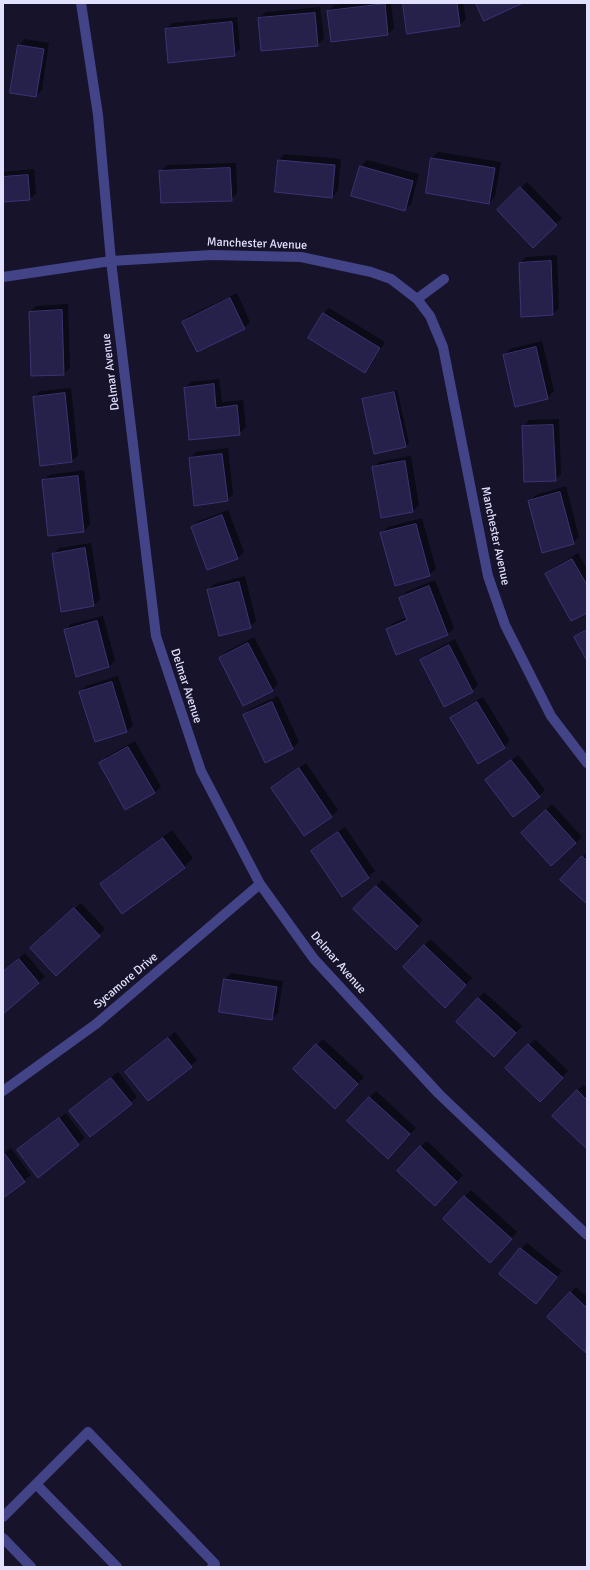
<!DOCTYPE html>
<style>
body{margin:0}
#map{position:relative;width:590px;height:1570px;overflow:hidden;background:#16132b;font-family:Signika,sans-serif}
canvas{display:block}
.frame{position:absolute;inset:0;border:4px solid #e1e0fd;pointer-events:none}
</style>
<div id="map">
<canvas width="590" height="1570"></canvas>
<div class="frame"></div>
</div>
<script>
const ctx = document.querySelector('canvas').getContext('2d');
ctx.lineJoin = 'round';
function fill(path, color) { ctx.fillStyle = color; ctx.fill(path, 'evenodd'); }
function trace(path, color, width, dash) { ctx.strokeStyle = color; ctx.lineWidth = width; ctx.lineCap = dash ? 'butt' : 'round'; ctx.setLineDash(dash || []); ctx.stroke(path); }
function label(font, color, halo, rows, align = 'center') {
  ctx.font = font + ' Signika,sans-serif'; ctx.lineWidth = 3.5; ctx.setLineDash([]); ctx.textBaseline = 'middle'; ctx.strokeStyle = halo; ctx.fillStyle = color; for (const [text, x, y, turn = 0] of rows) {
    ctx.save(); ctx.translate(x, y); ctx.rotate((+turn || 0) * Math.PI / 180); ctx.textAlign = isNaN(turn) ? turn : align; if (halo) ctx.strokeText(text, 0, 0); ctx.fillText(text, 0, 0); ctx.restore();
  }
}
fill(new Path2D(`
 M351,3H391L394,28L388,34L328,11L334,5Z
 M404,3H463L466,19L459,25Z
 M320,7L324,39L317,45L259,18L266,12Z
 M237,17L240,49L234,55L166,29L172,23Z
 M25,39L49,43L42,90L35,96L11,92L19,45Z
 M438,152L501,162L495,196L489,203L432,158Z
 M285,154L341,159L338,190L332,197L278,160Z
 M367,160L419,174L411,204L404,210L361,166Z
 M236,163L237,193L231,200L160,172L167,165Z
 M34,169L36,193L30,199L3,201V172Z
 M527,182L562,218L533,247L498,210Z
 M557,255L559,308L553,314L520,263L526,257Z
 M237,293L250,322L244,328L183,322L189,316Z
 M68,304L70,368L64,374L30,312L36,306Z
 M329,308L385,342L371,365L365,372L323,314Z
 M542,341L554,391L548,398L516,405L504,355L510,349Z
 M219,379L222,402L243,400L246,427L239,434L185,388L191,382Z
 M71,388L78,455L72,461L41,465L34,397L40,391Z
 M397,390L409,443L406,446L364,400L366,397Z
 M559,419L561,474L555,480L523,427L529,420Z
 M228,448L233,494L227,500L190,458L196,452Z
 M411,456L419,505L413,511L382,517L373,468L379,462Z
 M84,470L90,524L84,531L49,535L43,481L49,475Z
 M566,486L579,537L573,543L529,501L536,495Z
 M228,510L244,552L238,558L192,527L199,521Z
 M422,518L436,569L429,575L381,533L388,527Z
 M91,543L100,599L94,605L53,554L59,548Z
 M578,553L587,569V611L546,574L553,568Z
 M245,576L256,621L250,627L208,590L214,584Z
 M435,580L454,628L448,634L387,629L393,623L407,617L400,598L406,592Z
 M103,616L115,660L109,667L65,631L71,624Z
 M587,628V659L575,637Z
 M254,637L278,684L272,690L220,658L226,652Z
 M455,639L478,685L472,691L421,660L427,654Z
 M118,676L133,725L127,731L80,692L86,686Z
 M278,696L299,742L293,748L265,761L244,716L250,709Z
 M483,697L510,741L504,747L451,718L457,712Z
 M135,741L161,787L154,793L100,764L106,757Z
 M518,755L545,790L539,796L486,780Z
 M306,763L338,810L332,816L304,835L272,788L278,782Z
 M552,804L582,837L551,865L528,827Z
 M345,827L375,871L368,877L312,851L318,845Z
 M172,830L193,858L184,867L102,884L111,875Z
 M587,852V902L582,857Z
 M382,880L423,920L402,942L354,909Z
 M81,903L105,929L56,975L38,942Z
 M430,939L472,978L451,1000L424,946Z
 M25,953L45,977L3,1012V972Z
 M231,973L283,981L278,1013L271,1019L225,979Z
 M484,992L522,1026L501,1049L478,998Z
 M175,1032L197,1060L191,1066L126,1072Z
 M323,1039L364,1077L341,1102L294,1069Z
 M535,1039L568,1071L540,1100L506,1068Z
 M118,1072L137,1097L90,1136L70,1111Z
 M583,1085L587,1088V1148L577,1091Z
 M376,1091L416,1128L394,1151L348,1121Z
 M66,1113L85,1138L38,1176L18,1150Z
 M427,1141L463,1175L441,1199L420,1147Z
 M11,1148L31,1175L3,1196V1154Z
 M471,1190L517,1232L496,1255L444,1219Z
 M527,1243L562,1271L536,1302L521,1249Z
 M576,1287L587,1297L586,1351L549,1317Z`), '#0007');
const building = new Path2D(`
 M403,3H457L460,26L407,34Z
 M476,3H523L484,21Z
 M385,4L388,35L331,42L327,11Z
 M315,13L318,46L261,51L258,18Z
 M232,22L235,56L168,63L165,29Z
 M18,45L44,49L36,97L10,93Z
 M431,158L495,168L489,204L426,193Z
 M278,160L335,165L332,198L275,192Z
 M360,166L413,181L405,211L351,196Z
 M230,168L232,201L161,203L159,171Z
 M28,175L30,200L3,202V177Z
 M520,187L557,225L533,248L497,210Z
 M551,261L553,315L521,317L519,263Z
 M230,298L245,329L197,352L182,322Z
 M62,310L64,375L31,376L29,312Z
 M323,313L380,348L365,373L308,338Z
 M536,347L548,399L515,407L503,355Z
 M214,384L216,408L237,405L240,435L189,440L184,388Z
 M394,392L406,447L374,454L362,399Z
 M65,393L72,462L40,466L33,397Z
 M553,425L556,481L524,482L522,426Z
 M222,454L228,501L194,506L189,458Z
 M405,461L413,512L381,518L372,467Z
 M78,476L84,532L48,536L42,480Z
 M560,492L574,544L542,553L528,501Z
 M222,515L238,559L207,570L191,527Z
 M416,524L430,576L395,586L380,533Z
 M85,548L94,606L61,612L52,554Z
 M572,559L587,585V613L571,621L545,574Z
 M239,582L251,628L219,636L207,590Z
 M429,586L448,635L396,655L386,629L407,620L399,598Z
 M97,621L109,667L76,677L64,630Z
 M587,630V661L574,637Z
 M248,643L273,691L243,706L219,658Z
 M449,645L473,692L444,707L420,660Z
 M112,682L127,732L95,742L79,692Z
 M272,702L293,749L265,763L243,715Z
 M477,702L505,748L478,764L450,718Z
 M128,747L155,793L125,810L99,763Z
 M511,760L540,797L513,817L485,780Z
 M299,768L332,817L304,836L271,788Z
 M546,810L576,843L551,866L521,833Z
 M338,832L369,878L342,897L311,851Z
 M163,838L185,868L122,914L100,884Z
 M582,856L587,861V904L560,880Z
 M376,886L418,926L396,950L353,909Z
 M74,908L100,936L56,976L30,948Z
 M424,945L466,985L445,1008L403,967Z
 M19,959L39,983L3,1014V972Z
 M224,979L277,987L272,1020L219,1012Z
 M478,998L516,1033L494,1057L456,1022Z
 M168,1038L192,1067L148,1101L125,1072Z
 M316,1044L358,1084L335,1109L293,1069Z
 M528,1044L563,1078L540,1102L505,1068Z
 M111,1078L132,1104L90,1137L69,1111Z
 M577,1090L587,1100V1149L552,1116Z
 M369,1097L410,1134L388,1159L347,1121Z
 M59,1118L79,1145L38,1178L17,1150Z
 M420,1146L457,1182L435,1206L397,1171Z
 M5,1154L25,1182L3,1198V1155Z
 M464,1196L512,1239L490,1263L443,1219Z
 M520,1248L557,1277L536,1304L499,1274Z
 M570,1292L587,1308L586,1353L547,1317Z`);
fill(building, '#26214b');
trace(building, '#3c3475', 1);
trace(new Path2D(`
 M81,3L98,115L111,261L156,636L201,771L260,884L314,959L439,1094L587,1235
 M3,277L111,261L211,255L301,257L371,272L391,279L417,299L430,316L443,347L488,576L505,625L551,716L587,763
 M417,299L444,279
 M3,1091L96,1024L260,884
 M36,1484L117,1567
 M3,1517L88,1432L215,1564L212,1567
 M3,1538L31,1567`), '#424487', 10);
label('12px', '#e1e0fd', '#16132b', [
 ["Manchester Avenue",257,244,2],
 ["Delmar Avenue",111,372,-97],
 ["Manchester Avenue",495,536,78],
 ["Delmar Avenue",186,686,72],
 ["Delmar Avenue",338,963,49],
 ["Sycamore Drive",126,981,-40]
]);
</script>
